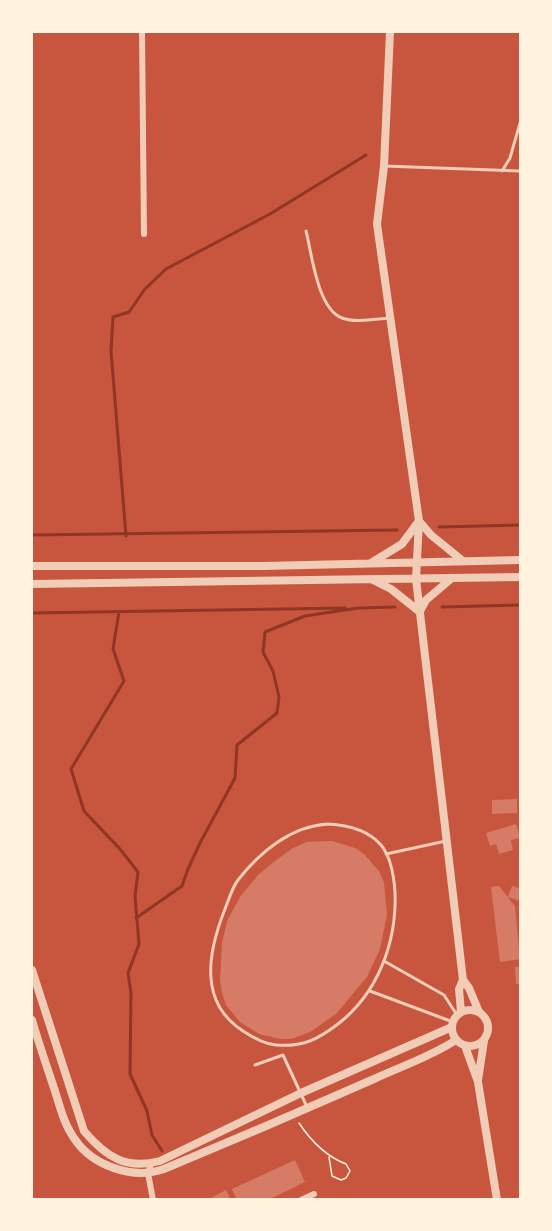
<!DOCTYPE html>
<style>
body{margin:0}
#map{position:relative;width:552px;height:1231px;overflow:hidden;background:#c8553d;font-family:Helvetica,sans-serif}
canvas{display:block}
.frame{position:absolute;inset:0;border:33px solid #fff3e0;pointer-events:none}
</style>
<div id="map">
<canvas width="552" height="1231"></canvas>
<div class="frame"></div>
</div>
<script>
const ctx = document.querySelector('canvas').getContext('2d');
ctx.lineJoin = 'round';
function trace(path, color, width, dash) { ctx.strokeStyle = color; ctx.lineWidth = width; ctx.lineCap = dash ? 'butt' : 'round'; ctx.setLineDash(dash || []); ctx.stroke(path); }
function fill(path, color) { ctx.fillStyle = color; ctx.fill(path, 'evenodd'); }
trace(new Path2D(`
 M439,527L520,525
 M32,535L397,530
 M126,536L111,351L113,317L129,312L145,289L166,269L270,214L366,155
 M442,607L520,605
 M357,608L395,607
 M119,612L113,649L124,681L71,769L84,811L120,849L138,872L135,896L139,944L128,973L131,993L130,1074L147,1111L152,1135L162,1151
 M32,613L345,608
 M136,918L182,886L188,869L200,843L235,778L237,745L277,713L279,697L273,671L263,652L265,632L305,616L358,608`), '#8f3625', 3);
fill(new Path2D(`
 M517,799V813L492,814V800Z
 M516,824L520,838L511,840L513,850L499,854L496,844L490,846L486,833Z
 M332,841L355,848L364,854L379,871L384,883L387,915L380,949L367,977L336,1014L310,1032L291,1039H280L259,1034L240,1022L226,1005L222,993L220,980L222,943L227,921L240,897L258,875L275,861L293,848L307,842Z
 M499,886L515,906L520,959L500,962L491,887Z
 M512,886L520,888V901L508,897Z
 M515,967H520V984H516Z
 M295,1160L305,1182L268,1200H237L232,1189Z
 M226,1190L231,1200H207Z`), '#d67c66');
trace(new Path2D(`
 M299,1123C311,1141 325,1156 346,1164L350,1171L346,1178L341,1180L332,1176L329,1157`), '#fff3e0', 1.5);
trace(new Path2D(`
 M384,166L520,171
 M502,171L510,158L520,123
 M306,231C312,254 317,308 342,318C355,323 375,319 389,318
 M328,824C347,825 368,830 381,845C391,857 394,877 395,892C397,942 378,993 338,1024C317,1040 303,1047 276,1045C264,1044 252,1037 243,1031C198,1002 208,952 225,909C229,899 232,888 238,880C260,852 291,826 328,824Z
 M386,854L446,841
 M384,961L444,995L457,1015
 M370,991L453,1022
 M255,1065L283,1055L307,1107`), '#f1ccb7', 3);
trace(new Path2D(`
 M142,32L144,234
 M151,1164L148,1173L153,1200
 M301,1200L314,1194`), '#f1ccb7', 6);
trace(new Path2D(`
 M390,32L384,166L377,224L419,521L416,579L463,980L469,988L479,1012
 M419,521L431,535L463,561
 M371,563L402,544L419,521
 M32,566H263L520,560
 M373,580L391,589L420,612
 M32,584L520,577
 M420,611L426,600L452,578
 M32,970L84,1131C106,1157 126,1170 160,1161L301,1093L452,1027
 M452 1028a18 18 0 1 1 36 0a18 18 0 1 1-36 0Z
 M461,1012L459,989L463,980
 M32,1020C39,1044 47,1067 55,1091C60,1107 64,1124 74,1138C92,1166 133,1180 164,1169C234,1140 304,1110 374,1079C402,1066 430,1057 456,1040
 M465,1046L478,1082L497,1200
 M478,1080L484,1041`), '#f1ccb7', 8);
</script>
